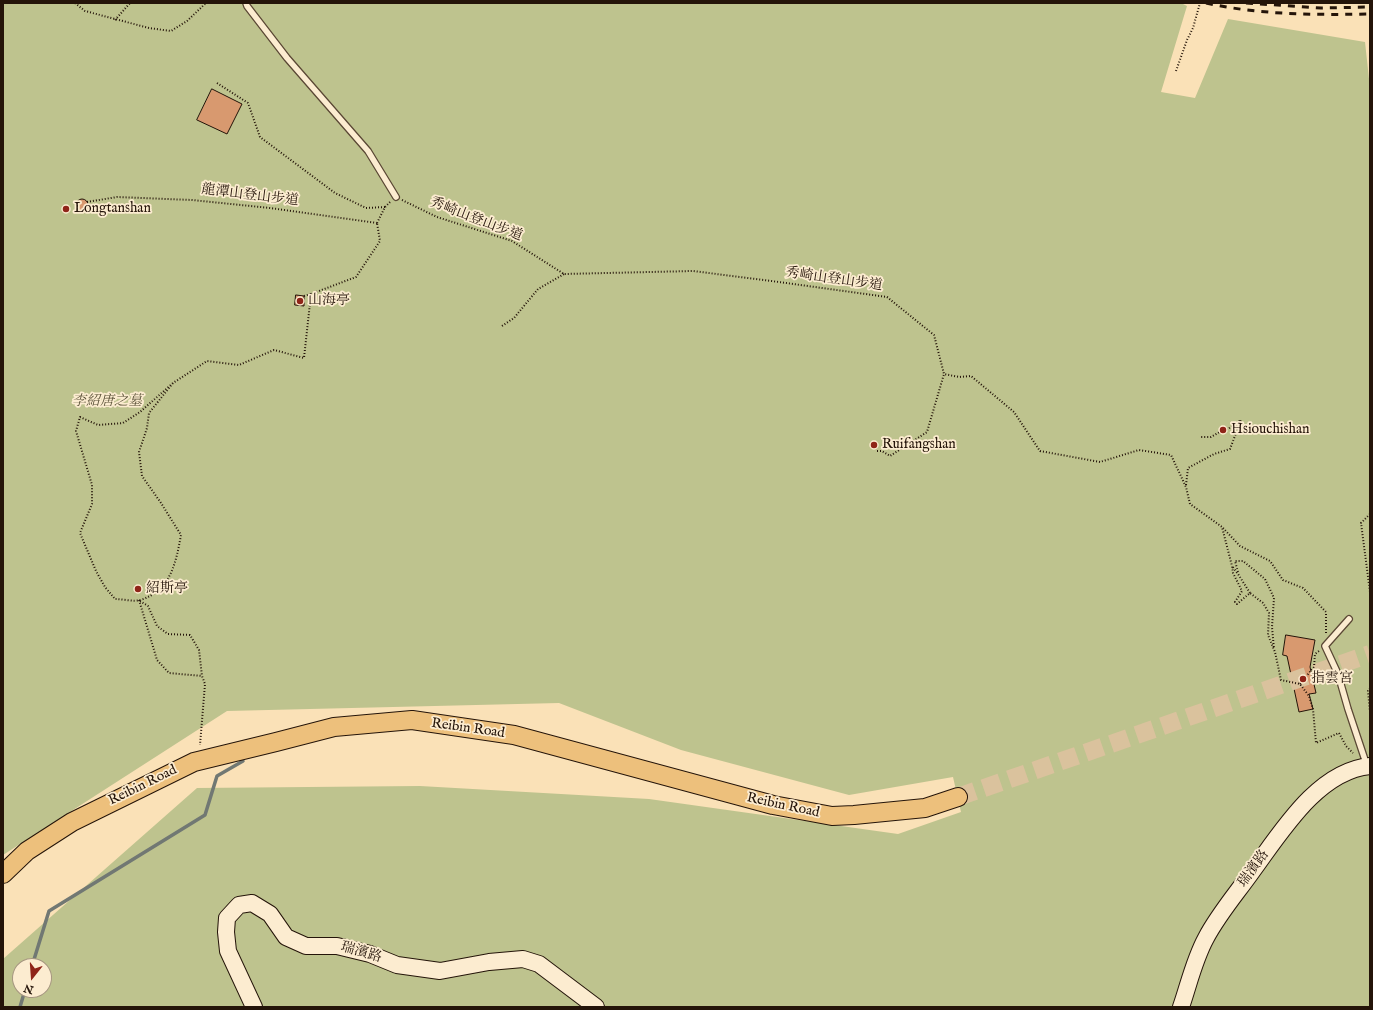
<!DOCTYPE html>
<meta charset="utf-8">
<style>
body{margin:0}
#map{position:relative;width:1373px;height:1010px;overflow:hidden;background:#fae1b7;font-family:"IM FELL English",serif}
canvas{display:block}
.frame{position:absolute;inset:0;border:4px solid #241409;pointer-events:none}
.north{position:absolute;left:12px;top:958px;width:40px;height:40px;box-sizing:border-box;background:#fcecd0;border:1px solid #a69680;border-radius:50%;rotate:197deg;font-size:11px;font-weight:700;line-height:16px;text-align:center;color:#241409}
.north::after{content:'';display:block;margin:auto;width:14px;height:18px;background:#8f2418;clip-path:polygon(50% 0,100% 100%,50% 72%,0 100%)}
</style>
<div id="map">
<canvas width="1373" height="1010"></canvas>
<div class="frame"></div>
<div class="north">N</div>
</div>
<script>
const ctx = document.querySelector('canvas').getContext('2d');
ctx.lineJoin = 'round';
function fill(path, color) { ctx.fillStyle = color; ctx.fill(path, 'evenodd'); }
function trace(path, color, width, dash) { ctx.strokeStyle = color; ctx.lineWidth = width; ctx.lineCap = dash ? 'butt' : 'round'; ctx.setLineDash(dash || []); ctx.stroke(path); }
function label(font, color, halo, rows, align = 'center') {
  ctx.font = font + ' "IM FELL English","Noto Serif TC",serif'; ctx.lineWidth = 3.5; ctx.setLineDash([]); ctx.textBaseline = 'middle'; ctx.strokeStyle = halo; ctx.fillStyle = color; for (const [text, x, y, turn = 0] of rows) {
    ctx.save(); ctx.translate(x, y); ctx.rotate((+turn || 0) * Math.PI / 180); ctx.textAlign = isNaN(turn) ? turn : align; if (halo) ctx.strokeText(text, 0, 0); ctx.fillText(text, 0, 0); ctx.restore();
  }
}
fill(new Path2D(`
 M3,3H1181L1187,6L1161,92L1195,98L1228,19L1365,42L1370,88V1007H3V959L197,788L420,786L649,799L898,834L961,812L953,777L849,795L681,750L559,703L227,711L3,855ZM20,966H44V990H20Z`), '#bec38e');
trace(new Path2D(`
 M32,966L49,911L205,815L217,776L243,761
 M20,1007L25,990`), '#717873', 3.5);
const building = new Path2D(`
 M212,89L242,104L227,134L197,120Z
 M76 205a6 6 0 1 1 12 0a6 6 0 1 1-12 0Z
 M296,295L304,296V306L295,305Z
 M1286,635L1315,640L1310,667L1316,693L1309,694L1313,709L1299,712L1287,656L1283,655Z`);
fill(building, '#d8996f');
trace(building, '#241409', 1);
trace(new Path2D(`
 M958,797L1370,654`), '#dac29d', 18, [18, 9]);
const lane = new Path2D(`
 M246,3L247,6L287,58L368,151L396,197
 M1349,619L1325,646L1338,674L1348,709L1367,766`);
const secondary = new Path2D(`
 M254,1007L228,951L226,932L227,918L239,905L252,903L270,914L286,937L306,946H337L370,954L397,965L440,971L489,962L523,959L539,964L596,1007
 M1181,1007C1189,984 1194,960 1206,938C1218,915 1236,894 1251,873C1280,834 1317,771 1370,766`);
const primary = new Path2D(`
 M3,874L27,851L72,822L194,762L276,742L334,727L412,720L514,735L773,805L832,816L854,815L925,808L958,797`);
trace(lane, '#5a4734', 8);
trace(secondary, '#241409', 18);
trace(primary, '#241409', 20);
trace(new Path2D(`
 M75,3L85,11L149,28L171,31L187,21L206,3
 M115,20L130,3
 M1176,71L1187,40L1193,28L1200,3
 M217,83L248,103L260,137L335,193L366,208L385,207
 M402,200L437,217L512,241L564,274L693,271L779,282L887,297L934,335L944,374L959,377L971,376L1014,412L1040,451L1100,462L1139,450L1171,455L1186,487L1190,504L1222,527L1232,566
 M87,202L117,197L192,200L270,208L377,223
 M377,223L385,207L390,202
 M304,296L311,294
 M502,326L514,318L538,289L564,274
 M173,383L149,413L147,428L139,452L142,476L161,503L181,535C176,562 171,591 140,600C134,602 123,599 115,599L105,587L96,571L80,533L92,504V485L76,431L80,417L98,425L123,423L140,412L173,383L207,361L239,365L274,350L304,358L311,294L356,277L380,241L377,223
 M877,451H882L890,456L927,432L944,374
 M1186,485L1188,468L1214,454L1230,449L1241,420L1228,429L1223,430L1211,437H1200
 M1370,514L1361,523L1370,592
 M1223,528L1240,546L1270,561L1283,580L1303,588L1326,612V633
 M1238,572L1235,561H1243L1265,579L1274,598L1272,627L1274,649
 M1250,593L1238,574L1232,566L1233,573L1242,591L1235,602L1237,604L1250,593L1263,603L1269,613L1268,635L1275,652L1281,680L1300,684L1309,696L1313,709L1316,743L1339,733L1346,746L1353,753
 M139,600L157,660L169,673L202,676L205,684L200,745
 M140,601L148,606L157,626L168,634L190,635L199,650L202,676
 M1300,684L1314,667L1315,654L1319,651
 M1370,688L1368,691L1370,712`), '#241409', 2, [1, 2]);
trace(lane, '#fcecd0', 5.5);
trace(secondary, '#fcecd0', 16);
trace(primary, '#edc07c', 18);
trace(new Path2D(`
 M1206,3C1260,15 1315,15 1370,14
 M1246,3L1321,8L1370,7`), '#241409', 3, [7, 7]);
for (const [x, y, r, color] of [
 [66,209,4,"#8f2418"],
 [300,301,4,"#8f2418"],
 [1223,430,4,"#8f2418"],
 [874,445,4,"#8f2418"],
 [138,589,4,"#8f2418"],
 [1303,679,4,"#8f2418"]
]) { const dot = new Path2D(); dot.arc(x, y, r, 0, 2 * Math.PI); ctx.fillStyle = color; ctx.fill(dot); trace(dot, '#fcecd0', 1.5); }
label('14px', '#241409', '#fcecd0', [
 ["龍潭山登山步道",250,196,7],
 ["秀崎山登山步道",476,220,21],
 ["秀崎山登山步道",834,280,8],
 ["Reibin Road",468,729,8],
 ["Reibin Road",143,786,-26],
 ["Reibin Road",783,806,12],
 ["瑞濱路",1254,869,-54],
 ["瑞濱路",361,953,16]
]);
label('14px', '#241409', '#fcecd0', [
 ["Longtanshan",74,209],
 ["山海亭",308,301],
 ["Hsiouchishan",1231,430],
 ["Ruifangshan",882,445],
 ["紹斯亭",146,589],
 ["指雲宮",1311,679]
], 'left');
label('italic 14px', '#5a5138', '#fcecd0', [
 ["李紹唐之墓",107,402]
]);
</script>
